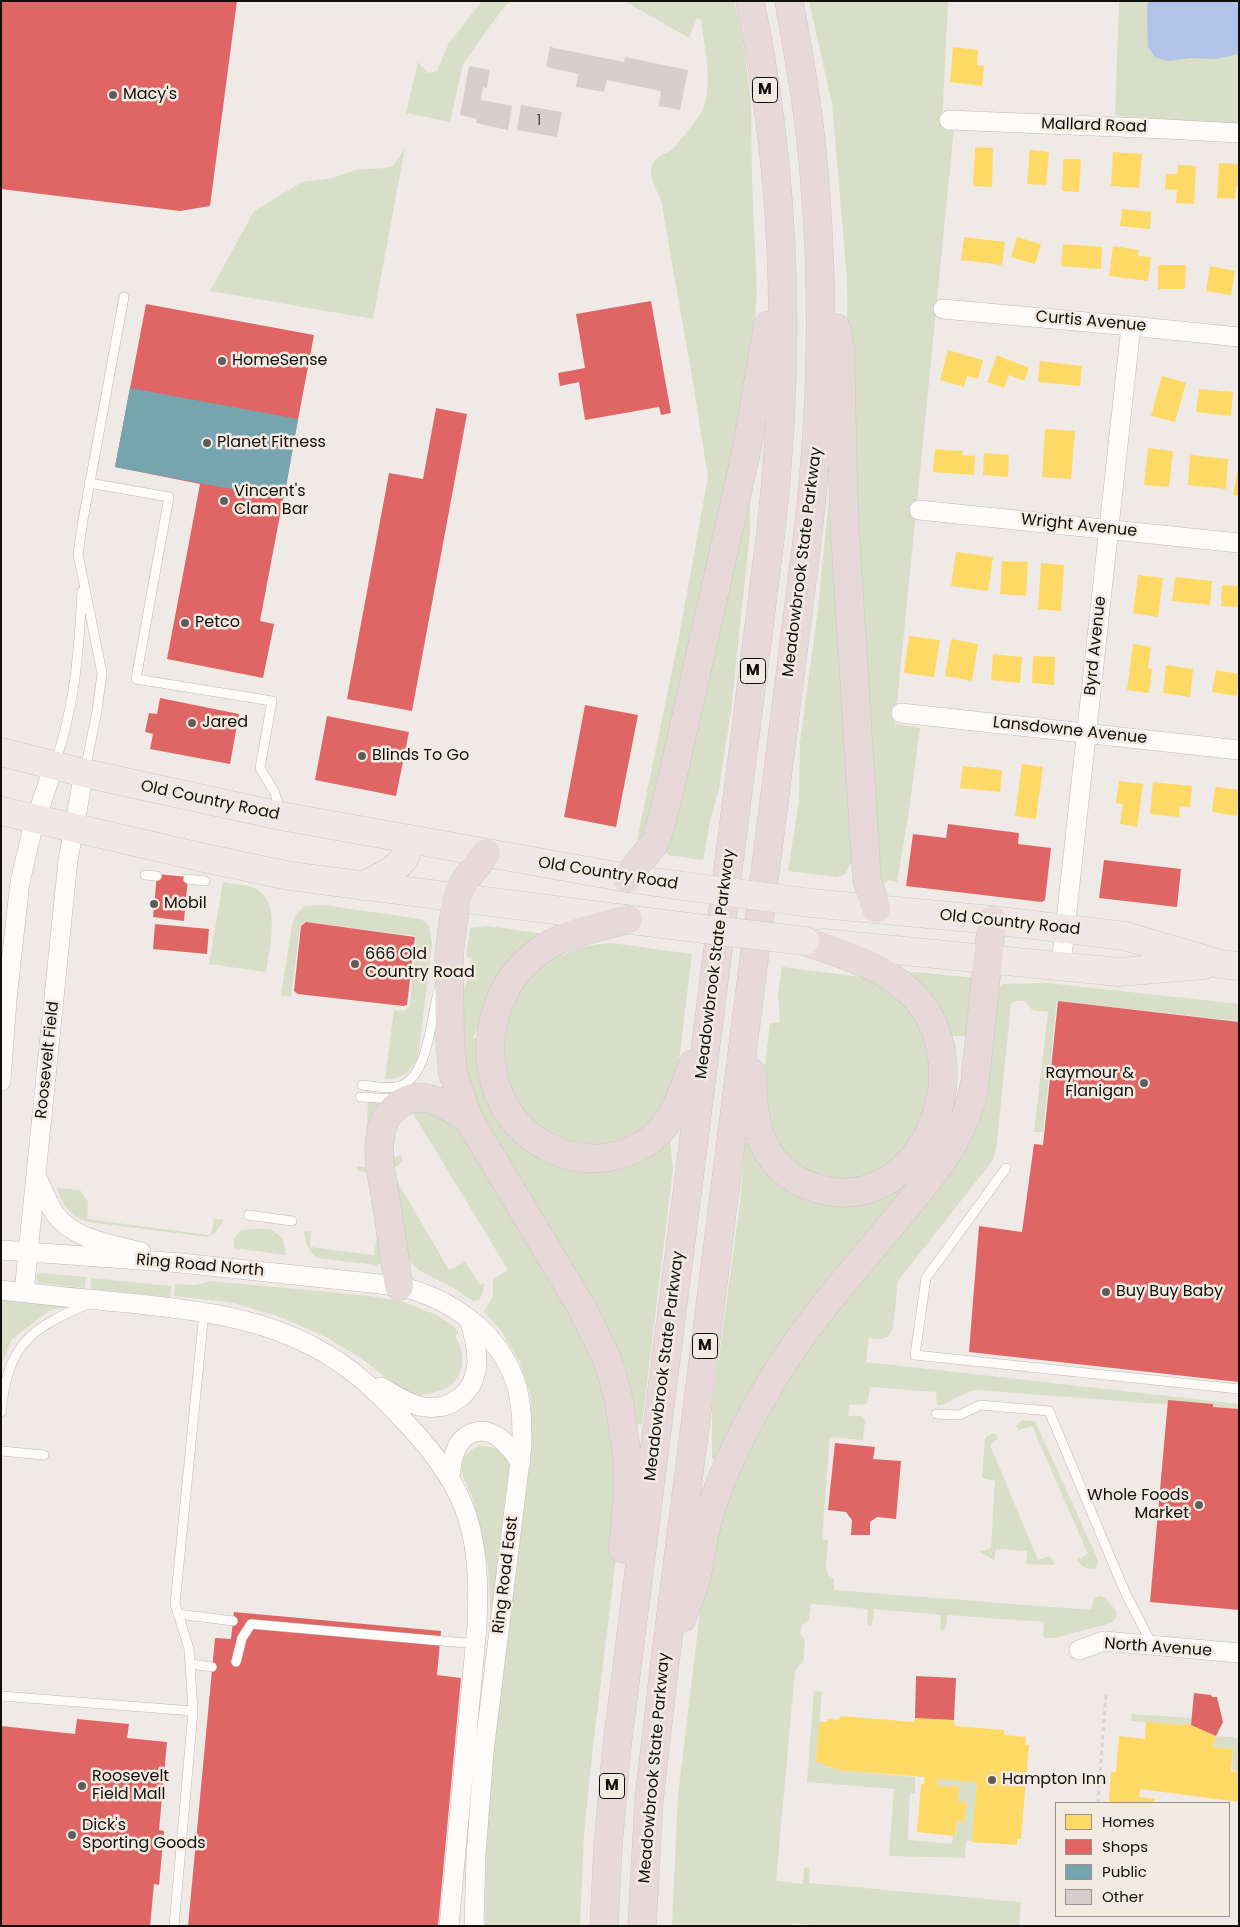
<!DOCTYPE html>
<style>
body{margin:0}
#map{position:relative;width:1240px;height:1927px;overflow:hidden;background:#efeae6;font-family:Poppins,sans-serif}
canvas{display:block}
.frame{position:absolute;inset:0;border:2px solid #12100d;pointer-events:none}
.legend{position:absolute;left:1055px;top:1802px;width:175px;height:115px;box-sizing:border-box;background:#f3eae2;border:1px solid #99938d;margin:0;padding:6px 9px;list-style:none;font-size:15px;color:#12100d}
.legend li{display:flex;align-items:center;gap:10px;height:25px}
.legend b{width:25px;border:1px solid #99938d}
</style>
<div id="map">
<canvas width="1240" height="1927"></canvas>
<div class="frame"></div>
<ul class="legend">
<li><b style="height:14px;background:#ffd966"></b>Homes</li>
<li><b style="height:14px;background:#e06666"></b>Shops</li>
<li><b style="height:14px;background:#76a5af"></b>Public</li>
<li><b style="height:14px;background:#d5d0ce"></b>Other</li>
</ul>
</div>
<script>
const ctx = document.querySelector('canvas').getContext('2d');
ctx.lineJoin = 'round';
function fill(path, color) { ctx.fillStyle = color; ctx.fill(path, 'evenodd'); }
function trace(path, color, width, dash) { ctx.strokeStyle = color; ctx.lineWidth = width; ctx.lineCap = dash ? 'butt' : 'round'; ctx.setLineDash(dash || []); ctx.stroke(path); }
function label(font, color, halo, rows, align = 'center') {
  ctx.font = font + ' Poppins,sans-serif'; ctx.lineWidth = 5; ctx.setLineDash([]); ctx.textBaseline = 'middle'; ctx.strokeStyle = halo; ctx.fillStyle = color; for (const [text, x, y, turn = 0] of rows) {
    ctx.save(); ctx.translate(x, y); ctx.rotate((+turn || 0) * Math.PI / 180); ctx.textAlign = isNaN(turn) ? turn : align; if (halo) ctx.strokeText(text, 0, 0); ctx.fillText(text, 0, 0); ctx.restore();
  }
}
fill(new Path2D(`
 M482,1H511L504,7L463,64L450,122L406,113L418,62L428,73L437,71L449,43Z
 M624,1H734L742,35L751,101L752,181L757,294L753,340L739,438L644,841L637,840L679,637L708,477L692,377L661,200C656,188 645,171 655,160C659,155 666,154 671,150C678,145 698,118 702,111C714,87 704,45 701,20L697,18L689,38Z
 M809,1H948L942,127L954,128L895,724L920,728L908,818L897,882L888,880L885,884L879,879L848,413L847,279L832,104Z
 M1119,1H1239V124L1115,116Z
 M405,148L373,319L210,291L254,211L302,182L333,178L355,170L384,168L393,166Z
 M835,440L856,853L845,874L837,877L788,871L799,800L800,742L818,608Z
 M750,475V531L731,711L719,789L711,817L703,860L668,855L665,850Z
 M223,882C231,884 251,885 258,890C281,905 269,950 266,972L209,964Z
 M324,905L421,919L429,926L432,944L418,1057C411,1072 402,1079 385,1079L394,1010C401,1011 406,1012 410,1005L416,936L305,922L300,926L291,997L281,995L292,924L297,913L305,906Z
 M488,926L545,934L499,981L473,1038L482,1039L486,1076L567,1161L661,1138L670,1141L673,1169L642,1424L635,1425L477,1112L465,1077L460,1008L472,958L466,957L470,928Z
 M611,943L692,954L677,1077L670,1098L653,1120L632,1137L601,1147L574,1145L546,1133L522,1111L508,1090L498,1036L503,1008L555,947L562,956C578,947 593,944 611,943Z
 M782,967L862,977L885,988L904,994L935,1057L922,1122L905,1150L880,1171L849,1180L821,1179L788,1159L769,1134L761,1099L770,1023L780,1022L778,994Z
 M915,972L975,978L968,1036H952L950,1050L903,974Z
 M1048,983L1239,1004V1021L1057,1001L1043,1132H1034L1048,1012L1032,1010L1025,1001H1014L1011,1005L996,1150L993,1160L898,1281L893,1328L888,1337L880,1339L869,1338L866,1362L1239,1404V1410L977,1390L970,1391L942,1405H937L936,1392L870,1387L868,1401L866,1404L849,1405L848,1416H860L865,1420L863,1440L830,1437L822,1539L828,1540L826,1568L828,1575L834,1579V1590L1091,1610C1095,1585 1108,1599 1117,1613L1116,1618L1111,1623L1055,1638H1045L1043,1636L1044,1622L947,1615L946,1628L942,1631L940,1628L941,1615L874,1609L872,1624L869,1626L867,1622L868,1609L811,1604L809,1619L802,1625L800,1634L805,1640L803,1662L795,1671L776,1881L803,1884L804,1868L807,1867L810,1869L809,1883L1021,1902L1019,1926H821L793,1923L792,1926H672L678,1795L706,1563L738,1459L799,1354L964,1149L979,1123L987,1090L998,991L1003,984Z
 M368,1101H390L374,1179H367V1172L357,1171V1166L368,1168L366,1153Z
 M411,1110L451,1112L567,1296L615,1413L619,1534L593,1746L584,1834L580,1926H485L486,1827L492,1754L531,1454V1397L519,1361L501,1331L484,1311L493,1296V1279L508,1270Z
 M387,1135H390L393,1140L388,1144L395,1157L401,1155L403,1161L391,1171L449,1270L465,1262L480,1285L484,1283L483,1293L479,1300L473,1301L454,1288L420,1271L408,1260L395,1218L386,1138Z
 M756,1141L801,1189L929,1163L851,1255L833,1271L837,1275L720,1460L712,1459V1408L740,1203L745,1143Z
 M57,1188L80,1190L88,1202L87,1219L209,1235L211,1234L214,1219H222L223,1222L214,1234L208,1237L89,1222C70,1217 63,1206 57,1188Z
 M379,1224L384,1262L377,1265L317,1258C308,1251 306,1243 304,1232L311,1231L310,1247L374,1255Z
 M254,1229H270L283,1238L286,1255L234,1248V1238L241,1230Z
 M38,1273L86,1277L85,1288L38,1283L36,1277Z
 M91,1278L171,1286L170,1297L90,1289Z
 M212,1281L370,1296L401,1301L437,1315L453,1326L459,1333L455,1336C473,1366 457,1393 422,1394V1400L405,1393L365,1361L328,1338L281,1317L233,1303L174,1296L175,1284L194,1285Z
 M1,1299L84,1305L50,1310L12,1339L1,1365Z
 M1022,1420L1035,1421L1098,1560L1096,1569C1089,1570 1081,1567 1077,1560L1088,1554L1032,1426L1019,1430L1016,1426Z
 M993,1433L996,1434L998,1439L990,1445L1038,1560L1050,1556L1055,1565L1026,1564L1027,1551L996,1549L994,1560L980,1552L991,1548L995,1481L982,1478L985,1438Z
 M479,1446C500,1447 508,1451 510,1473L491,1623L488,1567L473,1499L463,1477L461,1467L464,1457L471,1450Z
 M814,1691L822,1692L816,1762L824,1763V1767L836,1768V1770L915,1777V1793H910L908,1840L952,1844L953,1835H956L957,1821L964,1822L966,1803L958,1802L959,1787L937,1786L938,1779L977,1782L973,1841H966L965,1858L891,1856L889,1854L894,1789L807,1782Z
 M1132,1714L1191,1718V1725L1186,1723L1185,1725L1131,1721Z
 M1216,1736L1239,1738V1772L1232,1770L1233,1749L1212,1747Z`), '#d8dec8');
fill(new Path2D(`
 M1149,1H1239V54L1215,59L1190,58L1167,61L1155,57L1148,47L1147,6Z`), '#b1c4e8');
fill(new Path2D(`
 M953,47L978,50L977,65L984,66L982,86L950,82Z
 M975,147L993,148L992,187L973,186Z
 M1030,150L1049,152L1046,185L1027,184Z
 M1113,152L1142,154L1139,188L1111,186Z
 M1063,159H1081L1079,192L1062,191Z
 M1219,163L1239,164V187H1236L1235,199L1217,198Z
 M1178,165L1196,166L1194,204L1176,203L1177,190L1165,189L1166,174H1177Z
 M1122,209L1151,212L1150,229L1120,226Z
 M964,237L1005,242L1002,265L961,260Z
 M1017,237L1041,244L1035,264L1011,257Z
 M1063,244L1102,247L1101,269L1061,266Z
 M1113,246L1139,250L1138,256L1151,257L1148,281L1109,276Z
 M1158,265H1186L1185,289H1158Z
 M1210,266L1235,271L1231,295L1206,291Z
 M948,350L983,360L978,379L967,376L964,387L940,380Z
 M997,355L1029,368L1024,381L1009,375L1004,388L987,382Z
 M1040,361L1082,366L1080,386L1038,382Z
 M1162,376L1186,383L1175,422L1151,416Z
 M1199,389L1233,392L1231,416L1196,412Z
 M1045,429L1075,431L1071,479L1042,477Z
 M1148,448L1173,451L1169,487L1144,485Z
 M935,449L963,451L962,455L975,456L974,475L933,472Z
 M984,453L1009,455L1008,477L983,475Z
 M1190,455L1228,459L1226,489L1188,485Z
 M1237,472L1239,473V496L1233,495Z
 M956,552L993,557L988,591L951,586Z
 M1002,561L1028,562L1026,596L1000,594Z
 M1041,563L1064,565L1061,611L1038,609Z
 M1138,575L1163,578L1158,617L1133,613Z
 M1175,577L1212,581L1210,605L1172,601Z
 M1222,585L1239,586V607L1221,606Z
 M909,636L940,640L934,677L904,673Z
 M951,639L978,644L972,681L945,676Z
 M1133,644L1151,647L1148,668L1152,669L1149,693L1127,690Z
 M993,654L1022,657L1020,683L991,680Z
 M1033,656L1055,657L1054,685L1032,683Z
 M1166,665L1193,669L1190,697L1163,693Z
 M1216,670L1239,674L1237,696L1212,692Z
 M1022,764L1043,767L1036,819L1015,816Z
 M963,766L1002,770L1000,792L960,788Z
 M1119,781L1143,784L1137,827L1120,824L1123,804L1116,803Z
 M1153,782L1192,786L1190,807L1180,806L1179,817L1150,814Z
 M1215,787L1239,790L1237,816L1212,812Z
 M840,1716L914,1722L915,1718L954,1720L955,1726L1004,1730V1735L1026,1737L1025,1745H1029L1021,1839H1017V1845L972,1842L977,1782L938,1779L937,1786L959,1787L958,1802H966L964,1822L957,1821L955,1836L917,1832L921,1784H924L925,1777L835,1770L836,1768L824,1766V1763L816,1762L819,1722H827V1719L839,1720Z
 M1146,1722L1185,1725L1186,1723L1216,1736L1212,1747L1233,1749L1231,1771L1239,1772V1802L1140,1789L1139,1797L1155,1799L1154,1803H1109L1111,1772H1116L1119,1736L1145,1739Z`), '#ffd966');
fill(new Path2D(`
 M1,1H237L210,206L180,211L1,189Z
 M651,301L671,413L661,415L659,407L585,420L579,382L560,386L558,373L585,368L576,314Z
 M146,304L314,335L260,621L274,624L263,678L167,659L200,484L115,467Z
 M436,408L467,414L412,711L347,699L389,473L423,479Z
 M160,698L239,714L230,764L150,749L153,734L145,732L149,713L157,714Z
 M585,705L638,715L616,827L564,817Z
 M327,716L409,732L396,796L315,780Z
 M948,824L1019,833L1018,844L1051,848L1045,900L1042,902L906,886L913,834L946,838Z
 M1104,860L1181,869L1177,907L1099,898Z
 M157,874L188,877L184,921L153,917Z
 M306,922L415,937L407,1005L403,1006L298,994L294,991L301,926Z
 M155,924L209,929L207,954L153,949Z
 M1058,1001L1239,1022V1382L969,1352L979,1226L1022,1232L1034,1144L1043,1145Z
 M1168,1400L1213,1404V1407L1239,1409V1610L1150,1602Z
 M835,1443L875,1447L873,1459L901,1461L896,1519L877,1517L870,1522V1535H851L852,1520L846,1512L828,1510Z
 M234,1612L441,1631L437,1675L461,1678L438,1926H188L215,1638L231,1639Z
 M916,1676L956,1678L954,1720L915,1718Z
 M1194,1693L1211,1695L1212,1697H1217L1223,1722L1216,1736L1191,1725Z
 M77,1719L129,1724L127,1738L167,1742L159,1830L164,1831L159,1885L154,1884L150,1926H1V1726L75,1734Z`), '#e06666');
fill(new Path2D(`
 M130,388L298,419L284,499L115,467Z`), '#76a5af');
fill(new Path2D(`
 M550,47L624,62L625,57L688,70L680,110L659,106L661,91L607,80L604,92L576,87L578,74L546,67Z
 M469,66L490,70L487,88L483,87L481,100L512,106L508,130L476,123L477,119L460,115Z
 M521,105L562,112L557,137L517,130Z`), '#d5d0ce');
const service = new Path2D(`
 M89,483L169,497L136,679L272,701L260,768L275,793L280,813
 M55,763C75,707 79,650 82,591
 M85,770L97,711L102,673L78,554L83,520L124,297
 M145,875L157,876
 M188,879L205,881
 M362,1085C374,1086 388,1090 400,1086C429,1077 431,1015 439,989
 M360,1097L395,1099
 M1006,1168L926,1278L915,1355L1239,1389
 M248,1215L292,1221
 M1,1412C8,1344 29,1329 90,1303
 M936,1414L960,1415L980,1405L1049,1411L1125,1592L1152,1645
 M1,1451L44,1455
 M178,1614L233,1621
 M236,1662L242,1638L251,1624L476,1644
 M190,1664L212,1667
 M1,1696L193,1711
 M174,1926L193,1711L189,1649L175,1604L204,1312`);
const minor = new Path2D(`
 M949,120L1166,129L1239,133
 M943,309L1131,326L1239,337
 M919,510L1239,543
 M901,713L1239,750
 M1061,966L1131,326
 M1,1081L7,999L20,882L32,831L54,765
 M36,1177C44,1190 47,1204 56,1215C74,1240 113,1244 141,1252
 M1,1250L181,1263L399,1286C449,1298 497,1330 515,1381C522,1402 522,1424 522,1445L484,1752L476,1855L474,1926
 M1,1290C44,1295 86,1299 129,1303C196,1310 262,1317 321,1351C354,1369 382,1396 407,1424C470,1490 481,1537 477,1626L449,1926
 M24,1292L68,860L84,773
 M381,1387C393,1394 406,1403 419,1406C450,1413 476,1393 477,1361C477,1346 473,1332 469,1319
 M450,1477C451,1468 452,1458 456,1450C459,1441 465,1435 475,1432C496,1427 510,1448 521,1462
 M1079,1650L1104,1641L1239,1653`);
const primary = new Path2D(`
 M1,752L84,773L281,816L627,878L676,885
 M1,811L209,859L290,876L671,925
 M363,886C386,873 405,869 411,841
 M811,903L992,920L1125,936L1220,964L1239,966
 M823,943L1119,972L1204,965`);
const motorway = new Path2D(`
 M836,328L840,347L844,517L866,865L867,880L876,908
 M486,853L464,882L457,898L453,923L449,955L450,1041L453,1074L469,1120L582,1308L608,1361L619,1401L627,1456L628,1494L623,1549
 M627,878L656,841L668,797L746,453L768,325
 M628,919C598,928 562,933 537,953C473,1000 473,1110 548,1147C567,1157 588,1161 610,1157C629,1154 649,1144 662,1129C678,1110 684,1087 693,1064
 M752,1073C753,1093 753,1114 759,1133C768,1158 785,1177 810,1186C917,1227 988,1067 910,992C881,965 842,954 805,941
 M399,1286C394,1256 390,1225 385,1195C382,1177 377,1157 380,1139C381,1125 387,1114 397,1106C421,1086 448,1106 469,1120
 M682,1618C687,1604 694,1589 697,1575C701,1554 704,1533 710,1512C726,1462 751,1414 779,1369C812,1317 854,1270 893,1223C928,1180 967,1139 975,1081L992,920
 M604,1926L608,1845L617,1745L770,539C791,360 787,178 750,1
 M642,1926L649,1800L664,1670L806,549C821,428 825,307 815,185C811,124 800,62 789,1`);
trace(service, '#bebab7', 10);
trace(minor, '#bebab7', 20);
trace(primary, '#cac8c6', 29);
trace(motorway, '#cac8c6', 29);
trace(new Path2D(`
 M1098,1803L1106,1693`), '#d6d4d3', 3, [4, 4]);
trace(service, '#fdfcfb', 9);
trace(minor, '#fdfcfb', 19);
trace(primary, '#f0e7e6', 28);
trace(motorway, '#e7d9d8', 28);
const primaryBridge = new Path2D(`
 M676,885L811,903
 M671,925L805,941`);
trace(primaryBridge, '#cac8c6', 29, []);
trace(primaryBridge, '#f0e7e6', 28);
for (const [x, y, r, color] of [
 [113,95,5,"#5f5c59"],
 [222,361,5,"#5f5c59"],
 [207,443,5,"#5f5c59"],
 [224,501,5,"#5f5c59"],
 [185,623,5,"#5f5c59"],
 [192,723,5,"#5f5c59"],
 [362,756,5,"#5f5c59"],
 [154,904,5,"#5f5c59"],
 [355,964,5,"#5f5c59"],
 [1144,1083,5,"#5f5c59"],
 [1106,1292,5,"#5f5c59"],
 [1199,1505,5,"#5f5c59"],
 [992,1780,5,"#5f5c59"],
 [82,1786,5,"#5f5c59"],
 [72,1835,5,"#5f5c59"]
]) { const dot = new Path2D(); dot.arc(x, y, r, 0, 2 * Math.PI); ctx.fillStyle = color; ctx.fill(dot); trace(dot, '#f3eae2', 2); }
label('14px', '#43403d', null, [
 ["1",539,121]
]);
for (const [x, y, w] of [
 [765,90,25],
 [753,671,25],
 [705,1346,25],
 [612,1786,25]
]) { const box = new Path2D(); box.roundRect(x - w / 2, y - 12.5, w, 25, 4); ctx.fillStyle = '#f3eae2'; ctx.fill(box); trace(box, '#12100d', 1); }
label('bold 15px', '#12100d', null, [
 ["M",765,90],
 ["M",753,671],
 ["M",705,1346],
 ["M",612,1786]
]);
label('16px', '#12100d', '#f3eae2', [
 ["Macy's",123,95],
 ["HomeSense",232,361],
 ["Planet Fitness",217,443],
 ["Vincent's",234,492],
 ["Clam Bar",234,510],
 ["Petco",195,623],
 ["Jared",202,723],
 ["Blinds To Go",372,756],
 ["Mobil",164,904],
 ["666 Old",365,955],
 ["Country Road",365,973],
 ["Raymour &",1134,1074,"right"],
 ["Flanigan",1134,1092,"right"],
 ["Buy Buy Baby",1116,1292],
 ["Whole Foods",1189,1496,"right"],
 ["Market",1189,1514,"right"],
 ["Roosevelt",92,1777],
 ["Field Mall",92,1795],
 ["Hampton Inn",1002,1780],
 ["Dick's",82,1826],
 ["Sporting Goods",82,1844]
], 'left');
label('16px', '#12100d', '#f3eae2', [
 ["Mallard Road",1094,126,2],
 ["Curtis Avenue",1091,322,5],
 ["Wright Avenue",1079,526,6],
 ["Meadowbrook State Parkway",803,562,-83],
 ["Byrd Avenue",1096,646,-84],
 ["Lansdowne Avenue",1070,731,6],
 ["Old Country Road",210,801,12],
 ["Old Country Road",608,874,9],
 ["Old Country Road",1010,923,6],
 ["Meadowbrook State Parkway",716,964,-83],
 ["Roosevelt Field",48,1060,-84],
 ["Ring Road North",200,1266,5],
 ["Meadowbrook State Parkway",665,1366,-83],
 ["Ring Road East",506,1575,-83],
 ["North Avenue",1158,1648,4],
 ["Meadowbrook State Parkway",655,1768,-85]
]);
</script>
